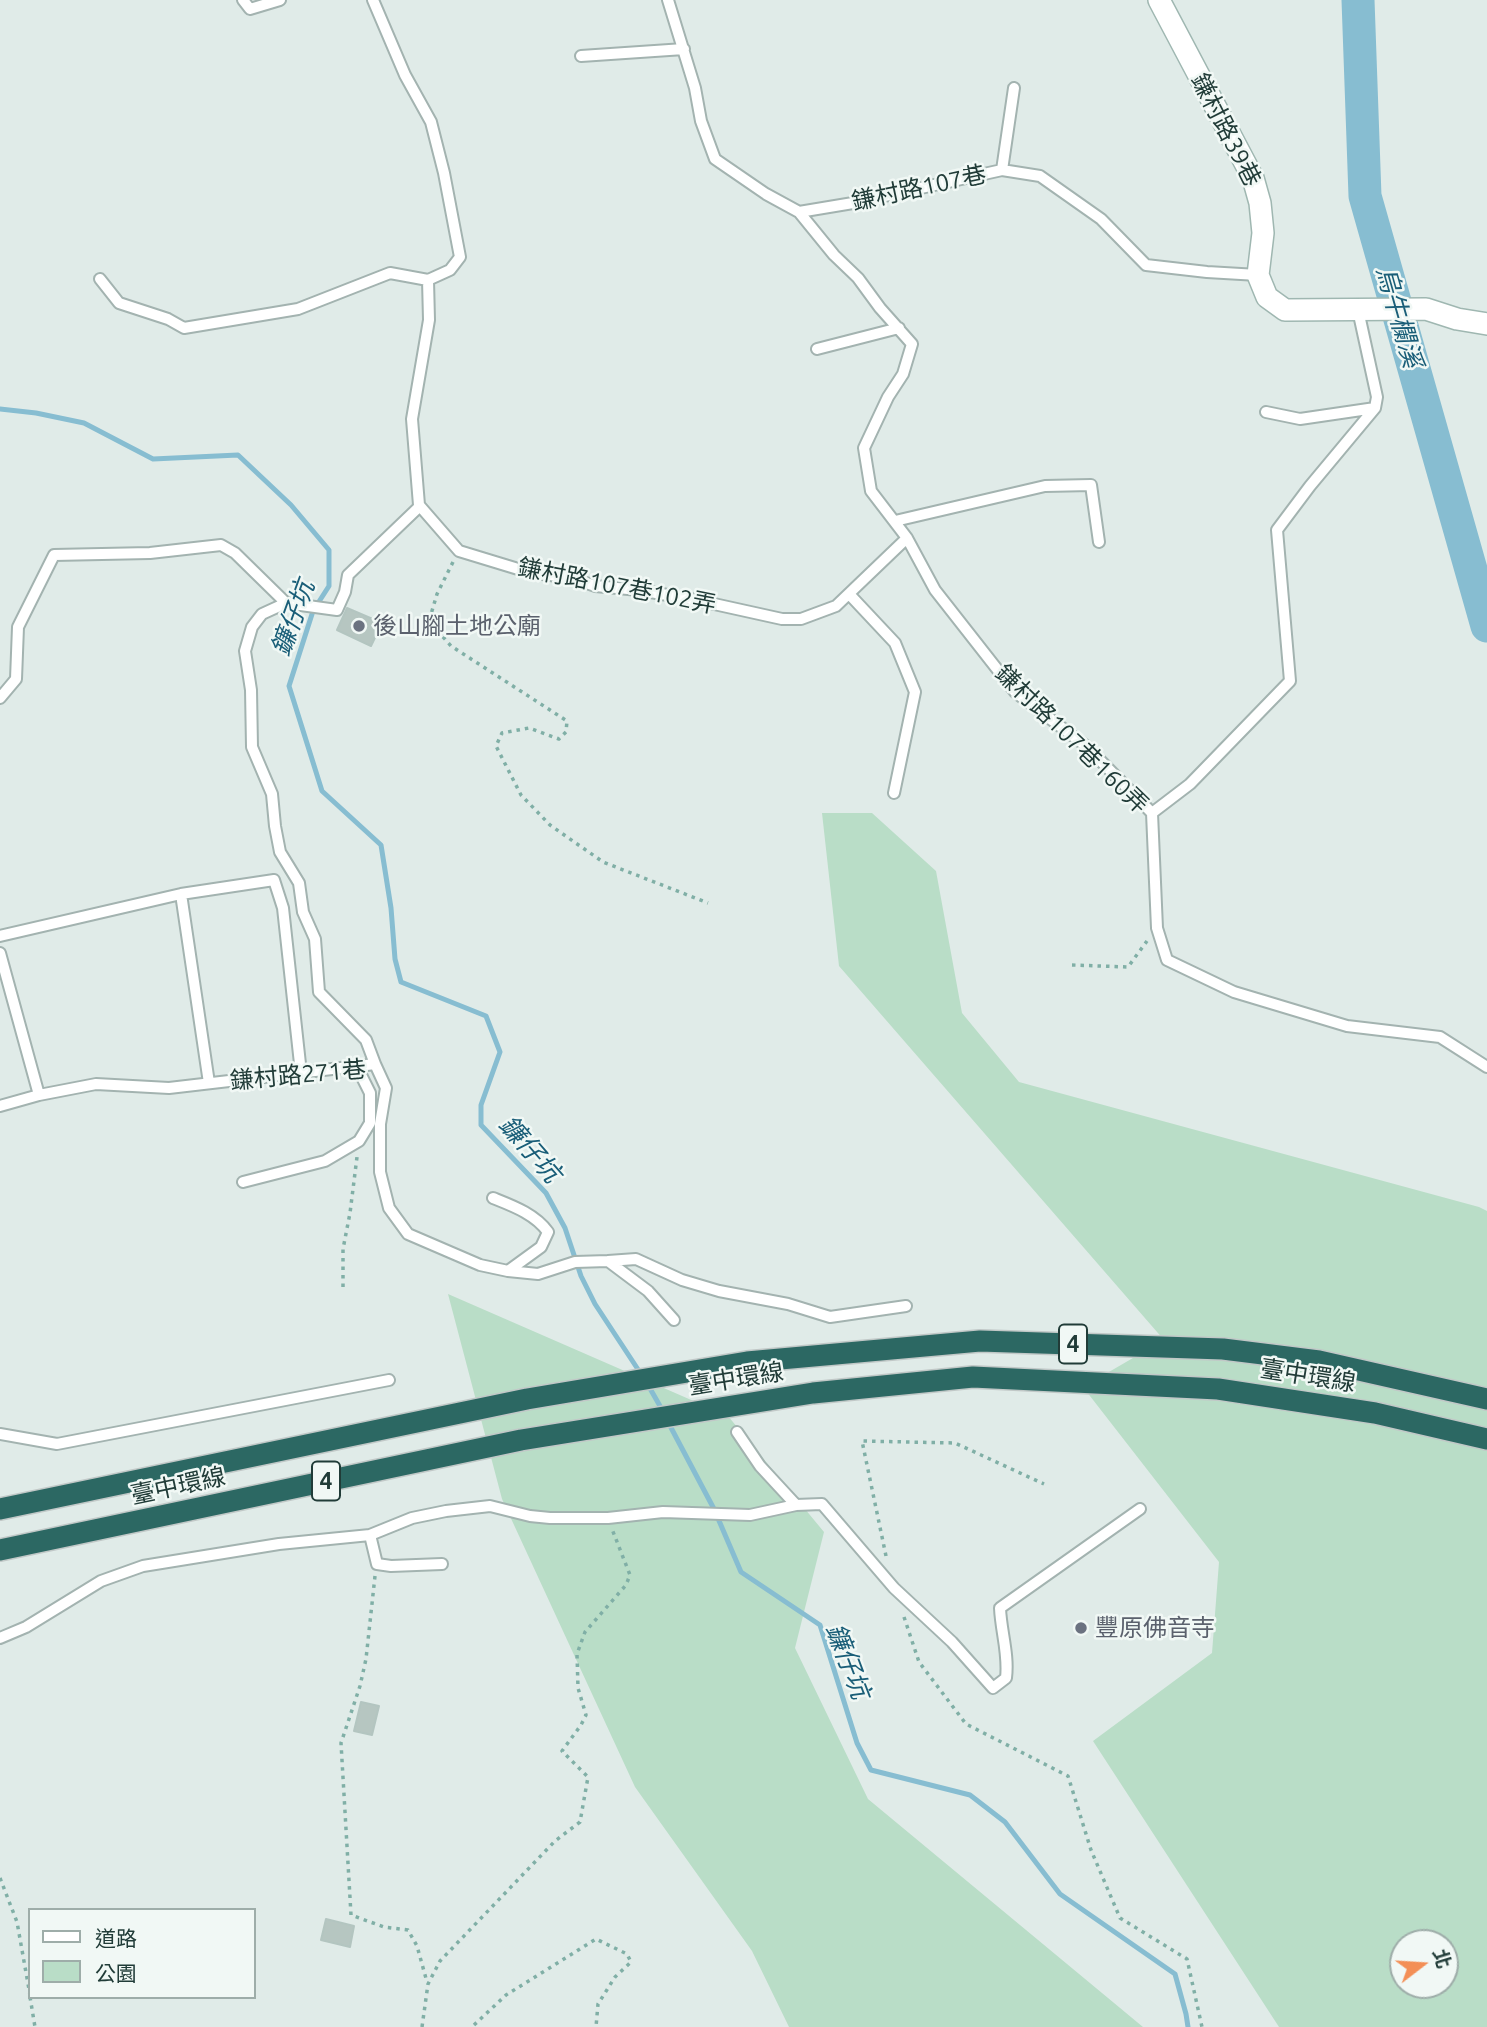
<!DOCTYPE html>
<meta charset="utf-8">
<style>
body{margin:0}
#map{position:relative;width:1487px;height:2027px;overflow:hidden;background:#e0ebe8;font-family:Ubuntu,"Noto Sans TC",sans-serif}
canvas{display:block}
.legend{position:absolute;left:28px;top:1908px;width:228px;height:91px;box-sizing:border-box;background:#f1f8f5;border:2px solid #9eada9;margin:0;padding:9px 12px;list-style:none;font-size:21px;color:#213c38}
.legend li{display:flex;align-items:center;gap:14px;height:35px}
.legend b{width:35px;border:2px solid #9eada9}
.north{position:absolute;left:1389px;top:1929px;width:70px;height:70px;box-sizing:border-box;background:#f1f8f5;border:2px solid #9eada9;border-radius:50%;rotate:73deg;font-size:19px;font-weight:700;line-height:28px;text-align:center;color:#213c38}
.north::after{content:'';display:block;margin:auto;width:24px;height:32px;background:#f38f56;clip-path:polygon(50% 0,100% 100%,50% 72%,0 100%)}
</style>
<div id="map">
<canvas width="1487" height="2027"></canvas>
<ul class="legend">
<li><b style="height:9px;background:#fff"></b>道路</li>
<li><b style="height:19px;background:#b9ddc7"></b>公園</li>
</ul>
<div class="north">北</div>
</div>
<script>
const ctx = document.querySelector('canvas').getContext('2d');
ctx.lineJoin = 'round';
function fill(path, color) { ctx.fillStyle = color; ctx.fill(path, 'evenodd'); }
function trace(path, color, width, dash) { ctx.strokeStyle = color; ctx.lineWidth = width; ctx.lineCap = dash ? 'butt' : 'round'; ctx.setLineDash(dash || []); ctx.stroke(path); }
function label(font, color, halo, rows, align = 'center') {
  ctx.font = font + ' Ubuntu,"Noto Sans TC",sans-serif'; ctx.lineWidth = 5; ctx.setLineDash([]); ctx.textBaseline = 'middle'; ctx.strokeStyle = halo; ctx.fillStyle = color; for (const [text, x, y, turn = 0] of rows) {
    ctx.save(); ctx.translate(x, y); ctx.rotate((+turn || 0) * Math.PI / 180); ctx.textAlign = isNaN(turn) ? turn : align; if (halo) ctx.strokeText(text, 0, 0); ctx.fillText(text, 0, 0); ctx.restore();
  }
}
fill(new Path2D(`
 M822,813H872L936,871L962,1013L1019,1082L1479,1207L1487,1211V2027H1279L1093,1741L1212,1653L1219,1562L1083,1387L1164,1340L839,966ZM1403,1943H1445V1985H1403Z
 M448,1294L728,1416L824,1532L795,1648L868,1799L1143,2027H789L752,1951L635,1787L502,1499Z`), '#b9ddc7');
trace(new Path2D(`
 M0,409L36,413L84,423L153,459L238,455L291,505L329,550V586L313,611L289,686L322,791L381,845L391,908L395,959L401,982L486,1016L500,1052L481,1105V1125L546,1193L565,1228L581,1276L595,1304L641,1374
 M648,1385L664,1413
 M668,1422L714,1509L741,1572L820,1625L857,1743L871,1770L970,1795L1005,1822L1060,1894L1175,1974L1186,2014L1188,2027`), '#87bdd1', 5);
trace(new Path2D(`
 M1358,0L1365,196L1487,626`), '#87bdd1', 33);
const building = new Path2D(`
 M347,608L382,623L371,646L337,630Z
 M361,1702L379,1706L372,1735L354,1731Z
 M326,1919L354,1926L350,1947L321,1940Z`);
fill(building, '#b6c6c1');
trace(building, '#b3c5c0', 2);
const lane = new Path2D(`
 M243,0L250,9L280,0
 M668,0L695,88L701,121L715,159L766,194L799,212L853,203L1002,170L1040,176L1101,219L1146,265L1207,272L1258,275
 M581,56L684,49
 M1002,170L1014,88
 M799,212L834,255L858,278L880,308L912,344L903,374L888,397L864,448L871,491L907,538L935,590L1015,692L1086,746L1152,813L1157,928L1167,960L1234,992L1347,1026L1440,1037L1487,1067
 M100,279L119,303L168,319L184,328L298,309L390,273L428,280L450,270L460,257L444,173L431,122L405,75L373,0
 M428,280L429,320L412,419L419,505L459,551L528,572L572,578L595,586L639,590L696,600L782,619H801L836,606L907,538
 M817,349L899,328
 M1266,412L1300,419L1375,408
 M895,521L1045,486L1091,485L1099,542
 M849,594L895,643L915,692L894,793
 M0,698L16,679L18,627L54,555L150,553L221,545L235,553L286,603
 M1152,813L1190,784L1290,681L1277,530L1310,486L1375,408L1377,397L1358,310
 M181,894L209,1083
 M0,936L181,894L274,880L283,908L301,1073
 M0,953L39,1095
 M375,1064L366,1040L319,992L315,939L303,912L299,883L280,852L275,826L272,794L252,747L251,690L245,651L252,627L262,614L286,603L337,610L345,592L348,575L420,506
 M0,1106L39,1095L96,1084L169,1088L375,1064L386,1088L380,1124V1172L389,1208L408,1234L480,1265L508,1271L538,1274L575,1262L608,1261L648,1291L674,1320
 M243,1182L325,1161L359,1141L370,1123V1093L357,1067
 M493,1198C513,1206 535,1214 548,1232L541,1247L508,1271
 M608,1261L636,1259L682,1280L719,1291L788,1304L830,1317L906,1306
 M737,1432L760,1466L796,1505L822,1504L894,1588L952,1642L993,1688L1006,1678C1009,1654 1001,1632 1000,1608L1140,1509
 M0,1434L57,1444L389,1380
 M370,1535L377,1564L391,1566L442,1564
 M0,1638L26,1627L101,1581L143,1566L279,1544L370,1535L412,1518L446,1511L490,1506L530,1516L550,1518H608L663,1512L750,1515L796,1505`);
const secondary = new Path2D(`
 M1159,0L1253,178L1260,203L1263,233L1258,275L1267,297L1285,310L1426,309L1457,319L1487,324`);
const highway = new Path2D(`
 M0,1509L527,1399L747,1362L980,1341L1223,1349L1319,1361L1487,1399
 M0,1550L521,1440L813,1393L973,1377L1218,1389L1375,1413L1487,1439`);
trace(lane, '#a3b3b0', 14);
trace(secondary, '#9fb7b1', 24);
trace(highway, '#c1c8c7', 24);
trace(new Path2D(`
 M453,562L437,594L429,621L451,646L567,721L566,732L559,739L529,728L502,733L496,746L521,795L550,825L603,862L708,903
 M1072,965L1128,967L1147,941
 M343,1287V1249L350,1213L357,1157
 M886,1556L862,1441L955,1443L1044,1484
 M375,1576L366,1659L360,1686L341,1743L351,1915L384,1927L408,1930L417,1946L427,1982
 M904,1617L919,1662L966,1724L1068,1776L1091,1850L1120,1918L1187,1959L1202,2027
 M0,1878L17,1922L30,1995
 M30,1997L35,2027
 M474,2025L506,1995L596,1939L627,1954L631,1962L615,1977L598,2004L596,2027
 M422,2027L428,1984L440,1961L555,1841L580,1822L588,1777L562,1751L581,1725L586,1715L578,1688L577,1654L585,1632L626,1585L630,1575L612,1529`), '#80afa6', 3.5, [3.5, 5]);
trace(lane, '#fff', 10);
trace(secondary, '#fff', 21);
trace(highway, '#2c6863', 21);
for (const [x, y, r, color] of [
 [359,626,7,"#6b7280"],
 [1081,1628,7,"#6b7280"]
]) { const dot = new Path2D(); dot.arc(x, y, r, 0, 2 * Math.PI); ctx.fillStyle = color; ctx.fill(dot); trace(dot, '#f1f8f5', 2.5); }
for (const [x, y, w] of [
 [1073,1344,28],
 [326,1481,28]
]) { const box = new Path2D(); box.roundRect(x - w / 2, y - 19.5, w, 39, 5); ctx.fillStyle = '#f1f8f5'; ctx.fill(box); trace(box, '#213c38', 2); }
label('bold 23px', '#213c38', null, [
 ["4",1073,1344],
 ["4",326,1481]
]);
label('24px', '#213c38', '#f1f8f5', [
 ["鎌村路39巷",1226,130,63],
 ["鎌村路107巷",919,188,-12],
 ["鎌村路107巷102弄",617,586,11],
 ["鎌村路107巷160弄",1072,739,44],
 ["鎌村路271巷",298,1075,-5],
 ["臺中環線",1308,1376,9],
 ["臺中環線",736,1379,-9],
 ["臺中環線",178,1486,-12]
]);
label('24px', '#5b616d', '#f1f8f5', [
 ["後山腳土地公廟",373,626],
 ["豐原佛音寺",1095,1628]
], 'left');
label('italic 26px', '#1a5e78', '#f1f8f5', [
 ["烏牛欄溪",1399,317,74],
 ["鐮仔坑",293,618,-70],
 ["鐮仔坑",530,1149,49],
 ["鐮仔坑",848,1661,69]
]);
</script>
